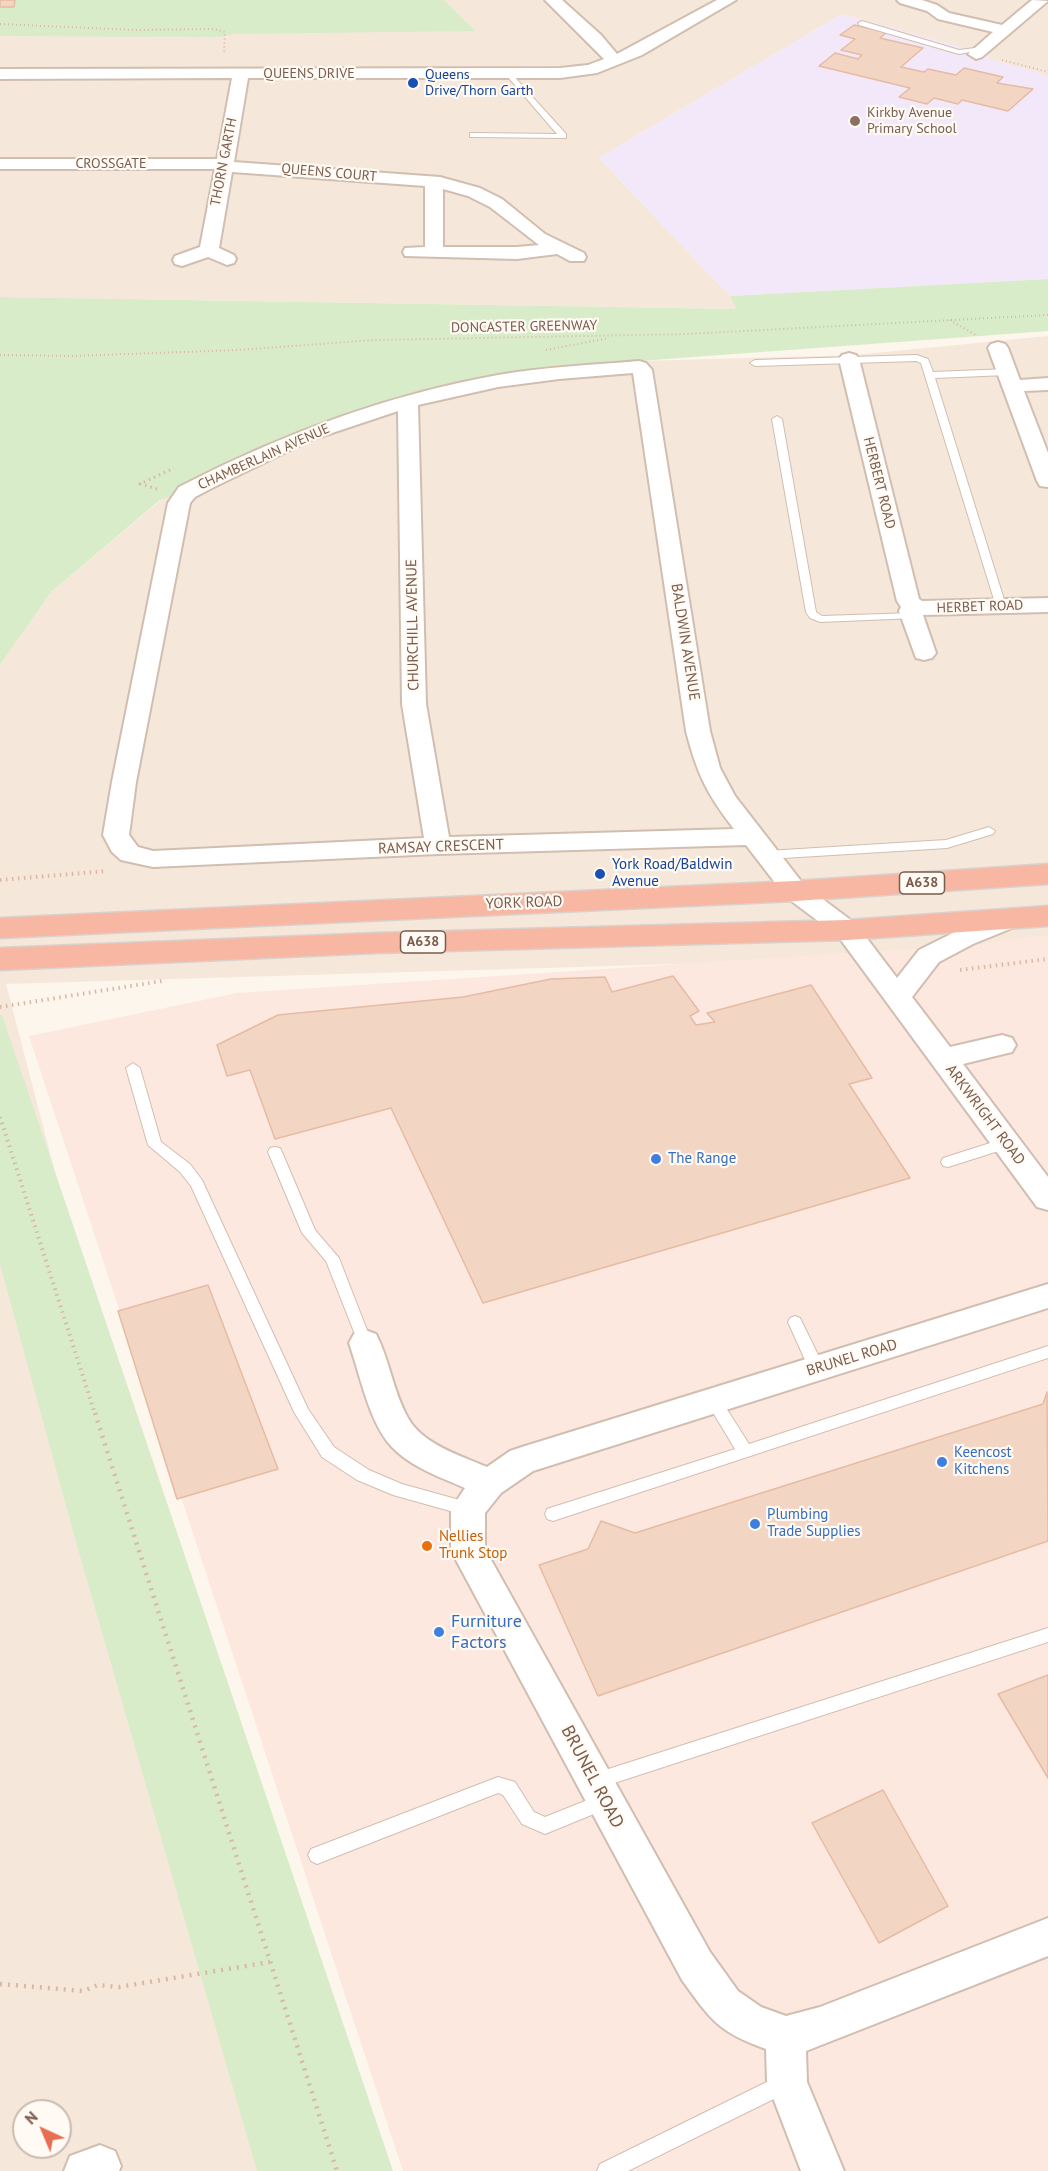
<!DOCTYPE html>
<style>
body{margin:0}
#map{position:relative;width:1048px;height:2171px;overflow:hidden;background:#fdf6ec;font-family:"PT Sans",sans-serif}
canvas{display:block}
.north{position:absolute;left:12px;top:2099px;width:60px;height:60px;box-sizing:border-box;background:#fffaf3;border:2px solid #cabbb1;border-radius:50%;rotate:316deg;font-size:16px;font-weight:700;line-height:24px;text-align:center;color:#7a5c4d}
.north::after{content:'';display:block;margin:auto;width:21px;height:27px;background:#e76f51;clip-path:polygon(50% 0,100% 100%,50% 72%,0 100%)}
</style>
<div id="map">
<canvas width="1048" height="2171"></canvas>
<div class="north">N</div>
</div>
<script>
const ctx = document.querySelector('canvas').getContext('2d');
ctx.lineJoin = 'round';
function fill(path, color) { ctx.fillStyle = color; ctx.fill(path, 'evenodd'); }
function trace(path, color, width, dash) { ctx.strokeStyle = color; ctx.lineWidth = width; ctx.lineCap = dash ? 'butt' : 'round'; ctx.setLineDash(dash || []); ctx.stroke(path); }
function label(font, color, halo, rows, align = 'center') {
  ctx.font = font + ' "PT Sans",sans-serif'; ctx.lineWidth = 4.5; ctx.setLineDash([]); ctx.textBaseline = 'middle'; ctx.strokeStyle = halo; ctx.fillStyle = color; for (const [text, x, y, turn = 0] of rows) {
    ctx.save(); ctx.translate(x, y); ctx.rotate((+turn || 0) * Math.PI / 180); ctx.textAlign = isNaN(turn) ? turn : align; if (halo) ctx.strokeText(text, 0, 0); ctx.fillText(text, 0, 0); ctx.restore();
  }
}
fill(new Path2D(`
 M0,0H1048V77L1037,72L987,59L990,56L976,54L842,14L599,158L730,296L736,309L0,297Z
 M1048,336V953L6,984L221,1809L337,2171H0V665L51,592L161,500L350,413L639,361L855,355ZM24,2111H60V2147H24Z`), '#f5e8da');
fill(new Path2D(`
 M1048,935V2171H403L29,1036L237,993L971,945Z`), '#fde8e0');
fill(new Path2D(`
 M842,14L969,49L976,54L991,55L987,59L1037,72L1048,77V279L730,296L599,158Z`), '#f3e8fa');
fill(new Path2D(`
 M0,0H444L475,31L234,34L217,37L0,36Z
 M1048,279V331L639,361L408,401L358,416L187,492L160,500L51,592L0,665V297L736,309L730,296Z
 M0,1015H2L393,2171H257L76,1542L0,1264Z`), '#d8ecc9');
const building = new Path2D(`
 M0,0H15L14,7H0Z
 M854,25L887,32L880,38L923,48L901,67L924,72L928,69L956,75L964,68L1003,77L997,83L1033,89L1008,111L962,100L958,104L934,98L927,104L899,97L910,88L819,66L835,53L858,59L862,55L841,50L855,39L840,35Z
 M673,976L699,1011L690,1016L696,1025L715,1022L707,1013L811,985L872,1078L849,1084L910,1178L483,1303L391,1108L275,1139L250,1070L227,1076L217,1045L278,1015L463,997L551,979L605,977L612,992Z
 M208,1285L278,1469L177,1499L118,1311Z
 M1047,1392L1048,1541L598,1696L539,1565L588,1549L601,1521L635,1533L1043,1404Z
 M1048,1675V1778L998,1694Z
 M883,1790L948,1906L879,1943L812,1823Z`);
fill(building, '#f3d5c3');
trace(building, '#e6bba3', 1.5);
const lane = new Path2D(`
 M862,21L959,50L983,47L987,49L959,54L859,25L858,23Z
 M510,72L566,134V138L470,137V133H473L557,134L507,76L506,74Z
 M917,355L928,359L933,372L1007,369L1012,372L1007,375L935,378L1006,606L1005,608L1001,609L996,606L921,363L916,361L755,366L750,363L755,360Z
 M777,416L782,419L816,612L822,616L912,613L917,616L916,618L820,622L810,618L806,612L772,419Z
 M989,827L995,831L993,834L947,848L767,859L761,855L767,851L946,840Z
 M133,1063L140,1068L161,1142L190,1164L202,1180L308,1409L334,1447L369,1470L402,1484L474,1504L476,1509L474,1514L468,1516L393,1495L357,1480L322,1457L294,1412L191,1186L180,1172L148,1145L126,1068Z
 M1006,1138L1011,1139L1013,1143L1011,1147L948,1167L943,1166L941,1162L943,1158Z
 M275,1147L280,1148L282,1152L315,1230L339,1258L372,1343L370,1347L365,1349L360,1347L326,1261L302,1233L268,1152L270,1148Z
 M795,1316L800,1318L802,1322L825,1369L822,1373L817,1375L812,1373L809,1369L788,1322L790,1318Z
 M1048,1346V1358L553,1521L547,1519L545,1514L547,1509L553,1507L735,1449L706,1401L709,1397L714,1395L719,1397L749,1444Z
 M1048,1628V1642L596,1789L590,1787L587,1781L590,1775L596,1773Z
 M498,1777L515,1782L534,1812L545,1817L605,1793L611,1795L614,1801L611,1807L545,1834L522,1824L503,1795L498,1793L317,1864L311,1861L308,1855L311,1849Z
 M785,2073L792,2076L795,2083L792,2090L628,2171H597L600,2164Z`);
const street = new Path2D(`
 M545,0H562L601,35L617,54L717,0H736L642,55L597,73L560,78H248L234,162L440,177L480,188L502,199L545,234L584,253L586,257L584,261H570L557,254L517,259L405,256L403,252L405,248L425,247V186L232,172L219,248L234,255L236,259L234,263L227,265L208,257L182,266L175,264L173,260L175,256L200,247L215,169H0V159H217L232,78L0,79V69L560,68L588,65L604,59ZM443,189L468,196L490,207L539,245L517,247H443Z
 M897,0H922L937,5L949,13L1002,25L1032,0L1048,1L982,57L976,59L968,54L993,32L938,19L927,11L900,3Z
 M998,342L1005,344L1008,348L1020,380L1048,378V390L1024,391L1048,453V487L1040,486L1037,481L988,348L991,344Z
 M849,353L856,355L859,359L919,599L922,601L1048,598V612L923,615L936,653L932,658L924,660L916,658L899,611L901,607L897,601L839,359L842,355Z
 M639,361L646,363L652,370L710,731L720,768L735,796L804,885L856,924L897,978L919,950L955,932L1013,909L1022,912L1026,918L1022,924L973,944L939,962L912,997L950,1047L1002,1035L1012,1038L1016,1045L1012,1052L963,1064L1048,1177V1210L1037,1207L838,936L786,897L746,845L438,854L153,867L121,860L112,852L103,835L112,782L168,503L179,487C280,435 386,395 498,375C544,367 592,365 639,361ZM633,373L686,731C697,774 707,794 734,829L449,837L426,704L418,405L498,387L559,379ZM398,411L402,704L424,838L153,851L138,847L129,835L136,782L190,503L195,497L212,488L311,440Z
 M1048,1284V1308L533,1471L501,1493L485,1513V1549L710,1952L738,1991L761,2007L786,2016L820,2007L1048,1918V1956L806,2051L807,2082L844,2171H801L767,2082L766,2049C718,2032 711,2020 682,1980L456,1560L451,1550V1509L465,1488C440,1477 411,1467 392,1447C369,1423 360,1374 349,1343L354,1334L365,1330L376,1334C390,1361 393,1392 408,1418C422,1444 461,1456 487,1467L510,1451L522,1447Z
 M100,2145L115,2151L121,2166L119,2171H64L70,2156Z`);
const highway = new Path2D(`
 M1048,864V884L795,901L0,938V918L795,881Z
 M1048,906V926L847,940L376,953L0,970V948L376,933L847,920Z`);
trace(lane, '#d1beb0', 2);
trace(street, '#d1beb0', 4);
trace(highway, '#dad1cd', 3);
trace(new Path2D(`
 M0,24L136,30L214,29L225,32L224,54
 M1002,60L1048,72
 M950,320L977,336
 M546,350L609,338
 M0,355L71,356L238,350L374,340L687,334L1048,315`), '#d9b8a5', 2, [1, 3]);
trace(new Path2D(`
 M157,489L140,484L174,468`), '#d9b8a5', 3, [1.5, 4]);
trace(new Path2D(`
 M0,880L107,871
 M960,970L1048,959
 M0,1007L162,981
 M0,1117L95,1414`), '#d9b8a5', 4, [1.5, 4.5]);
trace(new Path2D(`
 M95,1413L337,2171
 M0,1984L83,1991L98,1985L119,1987L270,1962`), '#d9b8a5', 4.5, [2, 6]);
fill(lane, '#fff');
fill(street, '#fff');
fill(highway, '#f7b7a3');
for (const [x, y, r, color] of [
 [413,83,6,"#1a4fb4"],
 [855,121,6,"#8d6e63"],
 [600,874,6,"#1a4fb4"],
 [656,1159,6,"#3f7fe0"],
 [942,1462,6,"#3f7fe0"],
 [755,1524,6,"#3f7fe0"],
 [427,1546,6,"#e8710a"],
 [439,1632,6,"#3f7fe0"]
]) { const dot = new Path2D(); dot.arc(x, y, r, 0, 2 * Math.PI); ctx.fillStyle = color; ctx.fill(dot); trace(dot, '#fffaf3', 2); }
label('14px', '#7a5c4d', '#fffaf3', [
 ["QUEENS DRIVE",309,74],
 ["THORN GARTH",224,162,-79],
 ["CROSSGATE",111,164],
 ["QUEENS COURT",329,173,5],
 ["DONCASTER GREENWAY",524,327,-1],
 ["CHAMBERLAIN AVENUE",264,457,-24],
 ["HERBERT ROAD",879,483,76],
 ["HERBET ROAD",980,607,-2]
]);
label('14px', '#164399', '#fffaf3', [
 ["Queens",425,75],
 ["Drive/Thorn Garth",425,91]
], 'left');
label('14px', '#785e54', '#fffaf3', [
 ["Kirkby Avenue",867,113],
 ["Primary School",867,129]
], 'left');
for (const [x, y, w] of [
 [922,883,45],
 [423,942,45]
]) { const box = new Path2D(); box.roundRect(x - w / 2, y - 11, w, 22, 4.5); ctx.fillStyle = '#fffaf3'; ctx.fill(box); trace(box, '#7a5c4d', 1.5); }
label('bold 14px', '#7a5c4d', null, [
 ["A638",922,883],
 ["A638",423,942]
]);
label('15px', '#7a5c4d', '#fffaf3', [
 ["CHURCHILL AVENUE",413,625,-91],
 ["BALDWIN AVENUE",685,642,81],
 ["RAMSAY CRESCENT",441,847,-2],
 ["YORK ROAD",524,903,-2],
 ["ARKWRIGHT ROAD",985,1115,53],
 ["BRUNEL ROAD",852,1358,-17]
]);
label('15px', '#164399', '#fffaf3', [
 ["York Road/Baldwin",612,865],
 ["Avenue",612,882]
], 'left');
label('15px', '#366cbe', '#fffaf3', [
 ["The Range",668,1159],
 ["Keencost",954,1453],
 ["Kitchens",954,1470],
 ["Plumbing",767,1515],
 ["Trade Supplies",767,1532]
], 'left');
label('15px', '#c56008', '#fffaf3', [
 ["Nellies",439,1537],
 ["Trunk Stop",439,1554]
], 'left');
label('18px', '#366cbe', '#fffaf3', [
 ["Furniture",451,1622],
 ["Factors",451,1643]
], 'left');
label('18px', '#7a5c4d', '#fffaf3', [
 ["BRUNEL ROAD",592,1777,62]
]);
</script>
